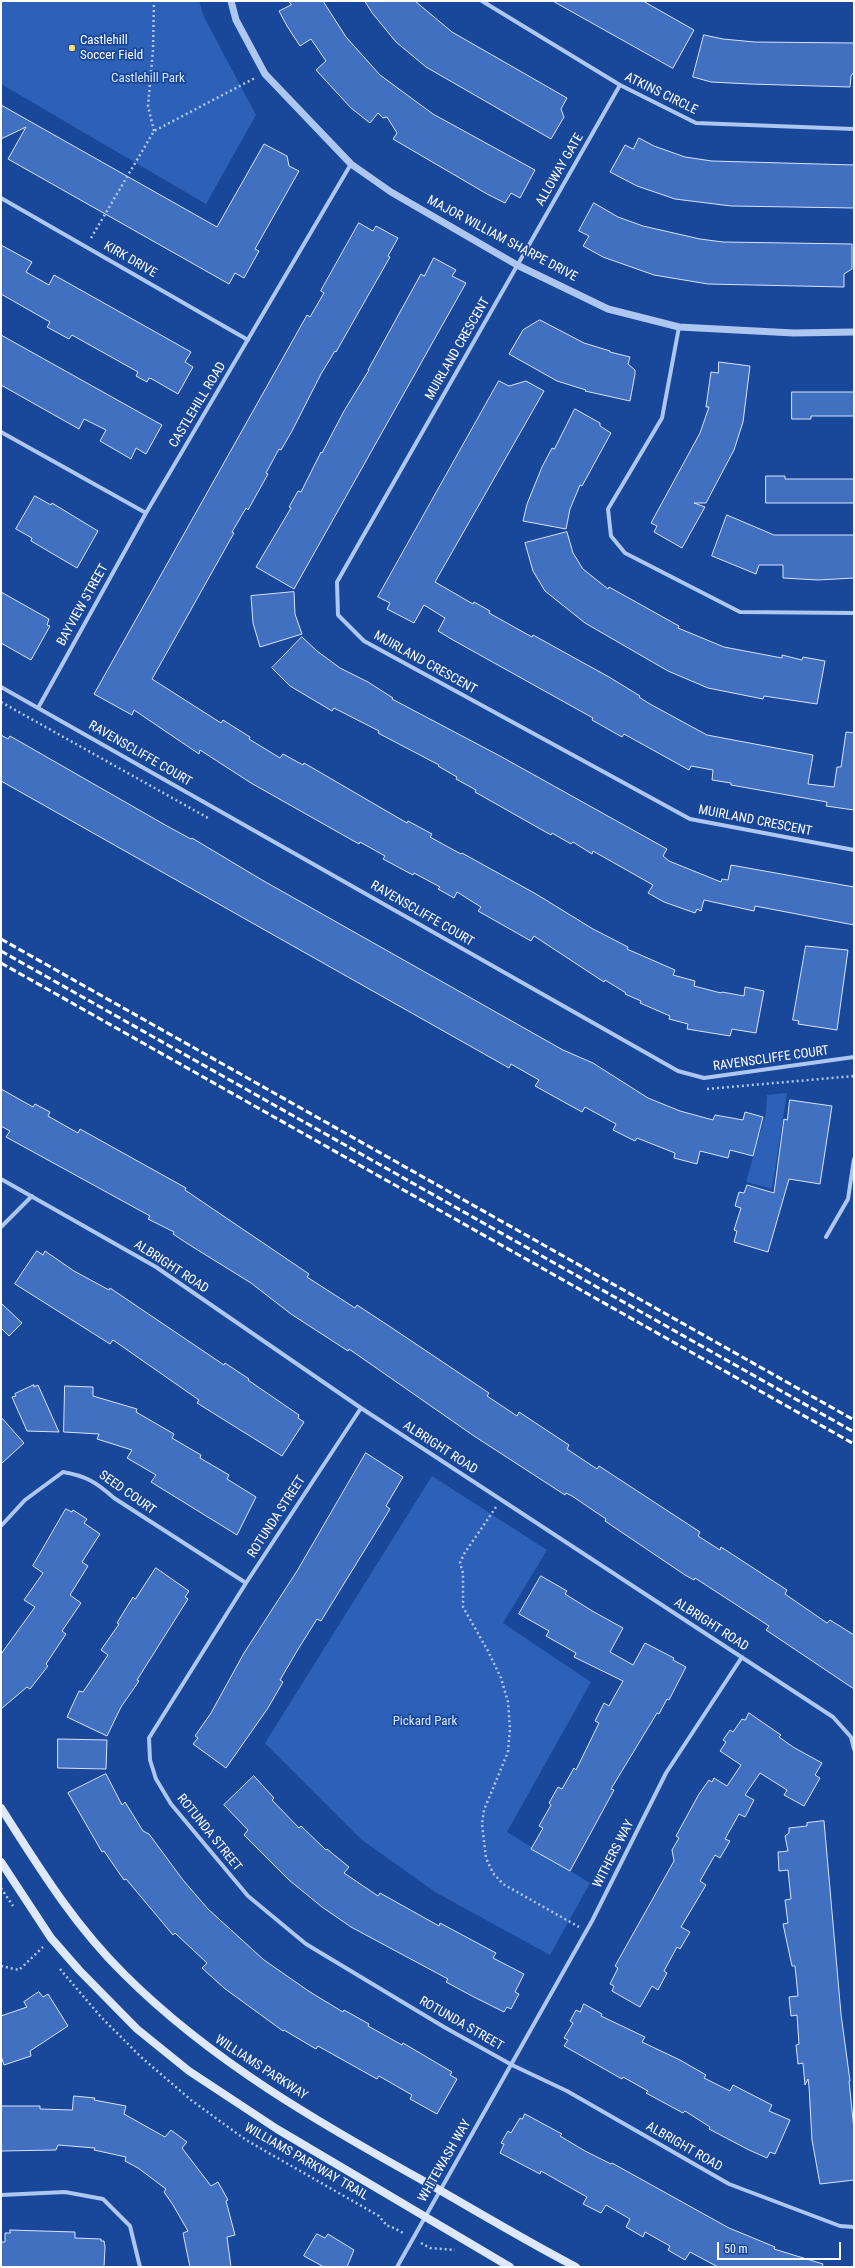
<!DOCTYPE html>
<style>
body{margin:0}
#map{position:relative;width:855px;height:2268px;overflow:hidden;background:#194799;font-family:"Roboto Condensed",sans-serif}
canvas{display:block}
.frame{position:absolute;inset:0;border:2px solid #fff;pointer-events:none}
.scale{position:absolute;left:717px;top:2242px;width:124px;height:18px;box-sizing:border-box;border:2px solid #fff;border-top:0;padding-left:5px;font-size:12px;line-height:14px;white-space:nowrap;color:#fff;-webkit-text-stroke:3px #194799;paint-order:stroke}
</style>
<div id="map">
<canvas width="855" height="2268"></canvas>
<div class="frame"></div>
<div class="scale">50 m</div>
</div>
<script>
const ctx = document.querySelector('canvas').getContext('2d');
ctx.lineJoin = 'round';
function fill(path, color) { ctx.fillStyle = color; ctx.fill(path, 'evenodd'); }
function trace(path, color, width, dash) { ctx.strokeStyle = color; ctx.lineWidth = width; ctx.lineCap = dash ? 'butt' : 'round'; ctx.setLineDash(dash || []); ctx.stroke(path); }
function label(font, color, halo, rows, align = 'center') {
  ctx.font = font + ' "Roboto Condensed",sans-serif'; ctx.lineWidth = 3.5; ctx.setLineDash([]); ctx.textBaseline = 'middle'; ctx.strokeStyle = halo; ctx.fillStyle = color; for (const [text, x, y, turn = 0] of rows) {
    ctx.save(); ctx.translate(x, y); ctx.rotate((+turn || 0) * Math.PI / 180); ctx.textAlign = isNaN(turn) ? turn : align; if (halo) ctx.strokeText(text, 0, 0); ctx.fillText(text, 0, 0); ctx.restore();
  }
}
fill(new Path2D(`
 M1,1H199L204,17L256,115L206,204L1,84Z
 M787,1093L772,1189L746,1182L766,1113L767,1095Z
 M432,1476L547,1550L503,1623L591,1682L507,1832L590,1883L550,1955L435,1892L362,1840L265,1743Z`), '#2d60b7');
const building = new Path2D(`
 M289,1H323L346,37L380,75L433,114L535,170L520,198L511,193L505,203L487,194L393,139L397,133L387,117L383,118L378,113L370,123L351,108L316,70L326,61L311,39L300,46L287,26L279,11L291,5Z
 M365,1H415L452,32L567,98L561,109L564,117L551,139L426,67L396,42L373,14Z
 M553,1H643L694,30L673,68Z
 M704,35L723,39L755,42L854,43V72L851,76L850,87L750,84L711,82L693,77Z
 M1,105L217,227L264,144L287,156L289,166L299,171L255,249L259,251L244,278L235,273L229,284L8,159L26,127L1,139Z
 M639,138L654,146L685,157L712,161L854,165V208L731,206L675,199L637,186L610,172L625,145L633,149Z
 M594,203L618,217L643,226L700,239L723,242L852,244V269L844,274V287L708,284L654,275L603,257L583,246L589,236L579,231Z
 M359,223L373,231L376,226L398,238L388,256L390,257L336,352L335,351L321,374L292,431L281,450L279,449L266,473L268,474L248,510L246,508L232,532L234,533L152,679L221,723L223,720L250,737L249,739L280,758L283,754L303,765L304,763L407,823L408,821L432,834L430,837L450,848L461,854L462,853L536,894L593,929L628,947L627,949L675,970L673,975L695,981L694,986L721,993L722,992L744,996L745,987L764,991L756,1033L732,1029L730,1036L687,1029L688,1024L669,1019L670,1016L640,1003L641,1001L625,994L626,993L605,980L604,982L534,936L531,941L478,911L481,907L457,892L454,898L438,889L440,887L414,873L413,875L383,859L385,856L360,842L359,844L251,783L200,750L199,754L134,710L132,715L94,694L307,315L310,317L324,293L321,291Z
 M1,245L32,262L26,272L49,285L54,275L191,352L185,362L193,367L178,394L152,379L149,378L147,382L136,376L138,372L72,335L69,339L47,327L50,322L1,294Z
 M434,258L456,270L452,276L466,283L294,589L256,567L291,508L289,507L298,491L301,492L321,452L322,453L344,411L369,370H368L421,274L424,276Z
 M540,320L584,343L610,351V352L630,357L628,364L635,370V374L630,401L585,391L586,390L557,381L509,354L523,330Z
 M1,335L162,425L146,454L136,448L131,459L100,441L106,430L84,419L79,429L1,385Z
 M719,362L750,366L743,422L734,450L706,503H694L705,507L682,548L654,532L657,526L651,523L700,433L709,407H706L711,372L718,373Z
 M499,381L509,386L526,381L544,391L435,582L473,604L474,602L490,611L489,613L532,637L533,635L609,677L640,696L639,697L650,704L707,735L813,755L808,784L834,787L837,767H841L846,732L854,733V810L826,806L827,802L731,785V783L712,780L713,770L691,766L689,770L624,734L622,737L592,720L593,718L453,640L438,631L445,618L424,605L414,623L387,609L390,603L378,597Z
 M792,392H854V416H811V419H792Z
 M575,409L600,423V426L611,433L582,486L580,485L570,509L566,529L523,521L527,504L542,467L552,448L554,449Z
 M766,476H785V479H854V503H766Z
 M35,496L51,505L52,503L98,531L77,568L31,541L32,538L16,529Z
 M727,515L774,535H854V578L818,580L783,578V565H759L756,574L712,556Z
 M567,532L573,553L583,569L608,589L609,587L679,626L678,628L724,647L782,658V655L802,660L803,657L825,661L817,704L764,696L763,699L708,688L668,671L585,623L545,591L533,571L525,543Z
 M1,592L49,619L47,625L50,626L31,660L1,643Z
 M294,592L295,614L302,634L260,647L253,623L251,596Z
 M302,637L317,651L340,668L368,682L393,698L392,699L500,756L667,849L663,856L669,861L721,882L722,879L728,880L731,865L854,887V925L755,906L754,911L704,900L701,911L697,909L695,913L664,902L648,893L653,885L593,851L592,854L573,842L571,844L552,833L551,835L475,792L476,790L456,779L457,777L438,766L439,765L378,733L379,731L334,708L332,711L290,686L272,668Z
 M1,735L8,739L10,736L167,826L191,839L192,838L262,880L563,1050L593,1063L648,1098L680,1111L713,1120L715,1115L743,1120L745,1112L763,1117L753,1156L730,1150L728,1158L700,1151L697,1164L674,1158L675,1153L637,1138L635,1141L613,1130L616,1124L585,1107L582,1112L535,1086L539,1080L511,1064L509,1068L1,781Z
 M806,946L848,950L837,1030L798,1024L799,1021L793,1020Z
 M1,1089L33,1107L35,1104L50,1112L48,1116L78,1133L80,1129L186,1188L185,1190L309,1274L307,1277L355,1308L357,1305L389,1326L489,1393L487,1396L517,1416L519,1412L569,1445L567,1449L597,1469L599,1466L700,1532L698,1536L720,1550L721,1547L787,1590L785,1594L827,1623L830,1620L854,1635V1689L766,1630L769,1626L695,1578L694,1580L685,1575L605,1521L606,1519L572,1496L566,1493L565,1495L474,1436L349,1349L348,1351L291,1314L251,1283L188,1244L173,1234L174,1232L148,1219L150,1216L6,1137L10,1131L1,1126Z
 M790,1100L832,1106L820,1184L789,1179L768,1252L734,1242L737,1231L734,1230L741,1208L735,1206L739,1192L744,1193L747,1185L774,1193L784,1119L787,1120Z
 M37,1251L43,1255L45,1251L74,1271L109,1290L110,1288L224,1365L225,1363L249,1379L248,1380L299,1415L298,1418L304,1422L282,1456L197,1403L199,1400L113,1340L110,1344L15,1284Z
 M1,1303L22,1323L9,1336L1,1328Z
 M34,1385V1387L38,1385L59,1432L27,1431L12,1397L16,1396L15,1394Z
 M65,1386L93,1387V1396L137,1409L136,1412L174,1434L172,1438L201,1455L200,1458L229,1475L227,1479L256,1497L237,1535L151,1482L156,1475L127,1458L132,1450L97,1439L99,1434L64,1432Z
 M1,1417L24,1443L1,1464Z
 M366,1453L403,1477L386,1506L390,1509L321,1621L317,1619L297,1651L280,1680L283,1682L268,1708L226,1768L193,1744L198,1738L195,1736L211,1713L244,1653L297,1571Z
 M66,1509L72,1512L73,1510L87,1519L84,1523L100,1534L82,1562L88,1566L70,1595L81,1603L62,1631L66,1634L46,1664L48,1666L30,1689L27,1687L1,1709V1654L35,1607L24,1600L43,1573L33,1566Z
 M156,1568L189,1591L185,1597L188,1599L137,1680L139,1681L121,1707L107,1736L67,1717L79,1691L83,1692L108,1655L101,1650L119,1624L117,1623L133,1597L135,1599Z
 M541,1576L567,1591L565,1594L594,1612L623,1628L610,1652L633,1665L645,1643L674,1658L673,1660L686,1667L669,1700L667,1699L659,1714L657,1713L611,1789L614,1790L570,1871L531,1849L543,1828L539,1826L551,1805L549,1803L558,1787L562,1789L574,1768L576,1770L599,1723L595,1721L604,1703L609,1706L623,1681L574,1657L576,1653L546,1636L549,1631L519,1614Z
 M749,1713L781,1735L779,1737L793,1747L822,1763L815,1775L820,1778L804,1806L784,1795L787,1790L760,1773L745,1795L754,1800L745,1817L739,1814L725,1839L730,1841L720,1858L715,1855L700,1881L706,1885L681,1927L690,1932L680,1949L677,1947L664,1971L667,1973L658,1990L652,1986L640,2007L612,1991L614,1986L610,1984L618,1968L615,1966L674,1861L672,1850L679,1838L676,1836L699,1794L709,1780L712,1782L714,1778L727,1786L741,1765L720,1751L726,1742L723,1740L730,1730L733,1732L742,1719L745,1720Z
 M58,1739L107,1740L106,1769L58,1768Z
 M106,1774L122,1805L125,1802L143,1831L149,1834L183,1880L208,1909L264,1960L310,1992L343,2012L344,2010L369,2024L368,2026L402,2045L403,2043L452,2072L450,2075L457,2079L437,2114L410,2099L412,2095L379,2076L377,2079L318,2046L316,2049L284,2030L283,2031L224,1988L202,1968L207,1963L175,1933L173,1935L126,1879L124,1880L104,1851L102,1852L68,1793Z
 M254,1776L274,1798L272,1800L299,1828L301,1826L326,1850L327,1849L349,1867L344,1873L378,1896L380,1893L439,1926L440,1923L496,1953L493,1958L524,1974L515,1992L519,1994L511,2009L507,2007L504,2012L472,1996L446,1982L448,1979L351,1927L322,1907L289,1880L244,1835L248,1830L224,1805Z
 M824,1821L841,2014L850,2081H849L854,2130V2180L820,2184L812,2140L809,2086L808,2079L805,2085L803,2063L798,2064L796,2045L799,2044L797,2015L791,2016L789,1997L798,1996L795,1966H792L783,1924L788,1923L785,1900L791,1899L788,1870L779,1871L778,1852L788,1851L785,1836L789,1833V1828L807,1826V1823Z
 M39,1992L43,1997L48,1994L68,2026L30,2051L31,2056L4,2065L1,2056V2016L27,2007L24,2002Z
 M584,2004L602,2014L601,2016L645,2037L642,2042L680,2060L706,2075L704,2078L730,2091L733,2085L772,2105L769,2111L790,2120L775,2154L770,2152L767,2158L749,2150L709,2129L710,2127L685,2111L683,2113L646,2093L648,2091L623,2077L622,2079L564,2046L568,2040L564,2038L573,2023L570,2021L576,2010L580,2012Z
 M74,2096L95,2098L94,2100L126,2106L124,2114L165,2137L171,2130L187,2142L182,2148L211,2186L218,2182L228,2200L226,2201L235,2235L227,2237L231,2267H190L183,2233L188,2231L173,2205L164,2192L166,2189L138,2168L125,2161L126,2157L94,2150L95,2148L58,2145L56,2150L1,2151V2106H40V2109L72,2110Z
 M525,2114L562,2134L560,2136L585,2151L611,2164L612,2163L729,2228L775,2247L774,2249L823,2264L822,2267H718L690,2252L685,2260L668,2250L670,2246L645,2232L643,2237L626,2227L630,2219L606,2205L601,2213L583,2204L587,2197L541,2171L540,2174L500,2153L504,2144L501,2143L508,2131L511,2133L520,2118L522,2119Z
 M10,2230L75,2232V2238L101,2239V2241H104L105,2247L104,2267H1V2242H5V2233H10Z
 M317,2234L325,2238L328,2234L354,2250L347,2267H324L304,2256Z`);
fill(building, '#4270c1');
trace(building, '#d6e4fc', 1);
trace(new Path2D(`
 M154,131L148,106L153,50L154,1
 M91,238L154,131L255,78
 M1,702L208,818
 M707,1089L854,1076
 M496,1507L464,1554L460,1563L463,1573V1607L488,1651L501,1678L508,1702L510,1728L508,1752L484,1810L482,1824L486,1858L493,1873L503,1884L579,1927
 M1,1888L13,1906
 M1,1966L19,1970L43,1947
 M60,1969L101,2017L141,2057L191,2100L246,2140L379,2216L387,2226H390L405,2234
 M421,2243L430,2248L455,2250`), '#aec7f1', 2.5, [2, 3]);
trace(new Path2D(`
 M482,1L620,85L696,123L854,129
 M620,85L337,582L338,615L364,641L690,819L854,850
 M1,198L248,340
 M679,327L662,418L608,509L611,536L625,553L740,612L854,613
 M1,432L146,513L351,164
 M1,687L678,1071L704,1078L854,1057
 M38,708L146,513
 M1,1179L156,1267L361,1408L833,1717L851,1737L854,1749
 M1,1227L32,1196
 M826,1237L848,1199L854,1159
 M361,1408L246,1583L149,1738L150,1760L156,1779L171,1804L248,1896L306,1944L444,2027L512,2065L567,2091L729,2184L840,2226L854,2227
 M1,1526L25,1500L63,1472C86,1476 96,1482 114,1498L246,1583
 M1,2195L65,2192L103,2199L130,2226L140,2267
 M397,2267L592,1921L666,1773L742,1657`), '#aec7f1', 4);
trace(new Path2D(`
 M231,1L236,20L265,74L351,164L391,192L517,265L608,309L679,327L794,333L854,332`), '#aec7f1', 7);
trace(new Path2D(`
 M1,1808C38,1866 74,1925 124,1974C212,2062 321,2124 429,2184C478,2212 526,2241 576,2267
 M1,1862L51,1938L79,1970L137,2029L189,2071L277,2129L510,2267`), '#dde8fc', 8);
trace(new Path2D(`
 M1,939L854,1420
 M1,951L854,1432
 M1,963L854,1444`), '#fff', 3, [7, 3]);
for (const [x, y, r, color] of [
 [72,48,4,"#ffe06e"]
]) { const dot = new Path2D(); dot.arc(x, y, r, 0, 2 * Math.PI); ctx.fillStyle = color; ctx.fill(dot); trace(dot, '#194799', 1.5); }
label('13px', '#fff', '#194799', [
 ["Castlehill",80,41],
 ["Soccer Field",80,56]
], 'left');
label('13px', '#d6e4fc', '#194799', [
 ["Castlehill Park",148,79],
 ["Pickard Park",425,1722]
]);
label('13px', '#fff', '#194799', [
 ["ATKINS CIRCLE",661,94,26],
 ["ALLOWAY GATE",560,170,-60],
 ["MAJOR WILLIAM SHARPE DRIVE",502,239,28],
 ["KIRK DRIVE",130,260,30],
 ["MUIRLAND CRESCENT",458,349,-60],
 ["CASTLEHILL ROAD",198,405,-59],
 ["BAYVIEW STREET",83,605,-61],
 ["MUIRLAND CRESCENT",425,663,29],
 ["RAVENSCLIFFE COURT",140,754,30],
 ["MUIRLAND CRESCENT",755,821,11],
 ["RAVENSCLIFFE COURT",422,914,30],
 ["RAVENSCLIFFE COURT",771,1059,-8],
 ["ALBRIGHT ROAD",171,1267,33],
 ["ALBRIGHT ROAD",440,1448,33],
 ["SEED COURT",127,1493,35],
 ["ROTUNDA STREET",277,1517,-57],
 ["ALBRIGHT ROAD",711,1625,33],
 ["ROTUNDA STREET",209,1833,51],
 ["WITHERS WAY",614,1854,-63],
 ["ROTUNDA STREET",461,2024,30],
 ["WILLIAMS PARKWAY",261,2068,33],
 ["ALBRIGHT ROAD",684,2147,30],
 ["WHITEWASH WAY",445,2161,-60],
 ["WILLIAMS PARKWAY TRAIL",306,2162,30]
]);
</script>
